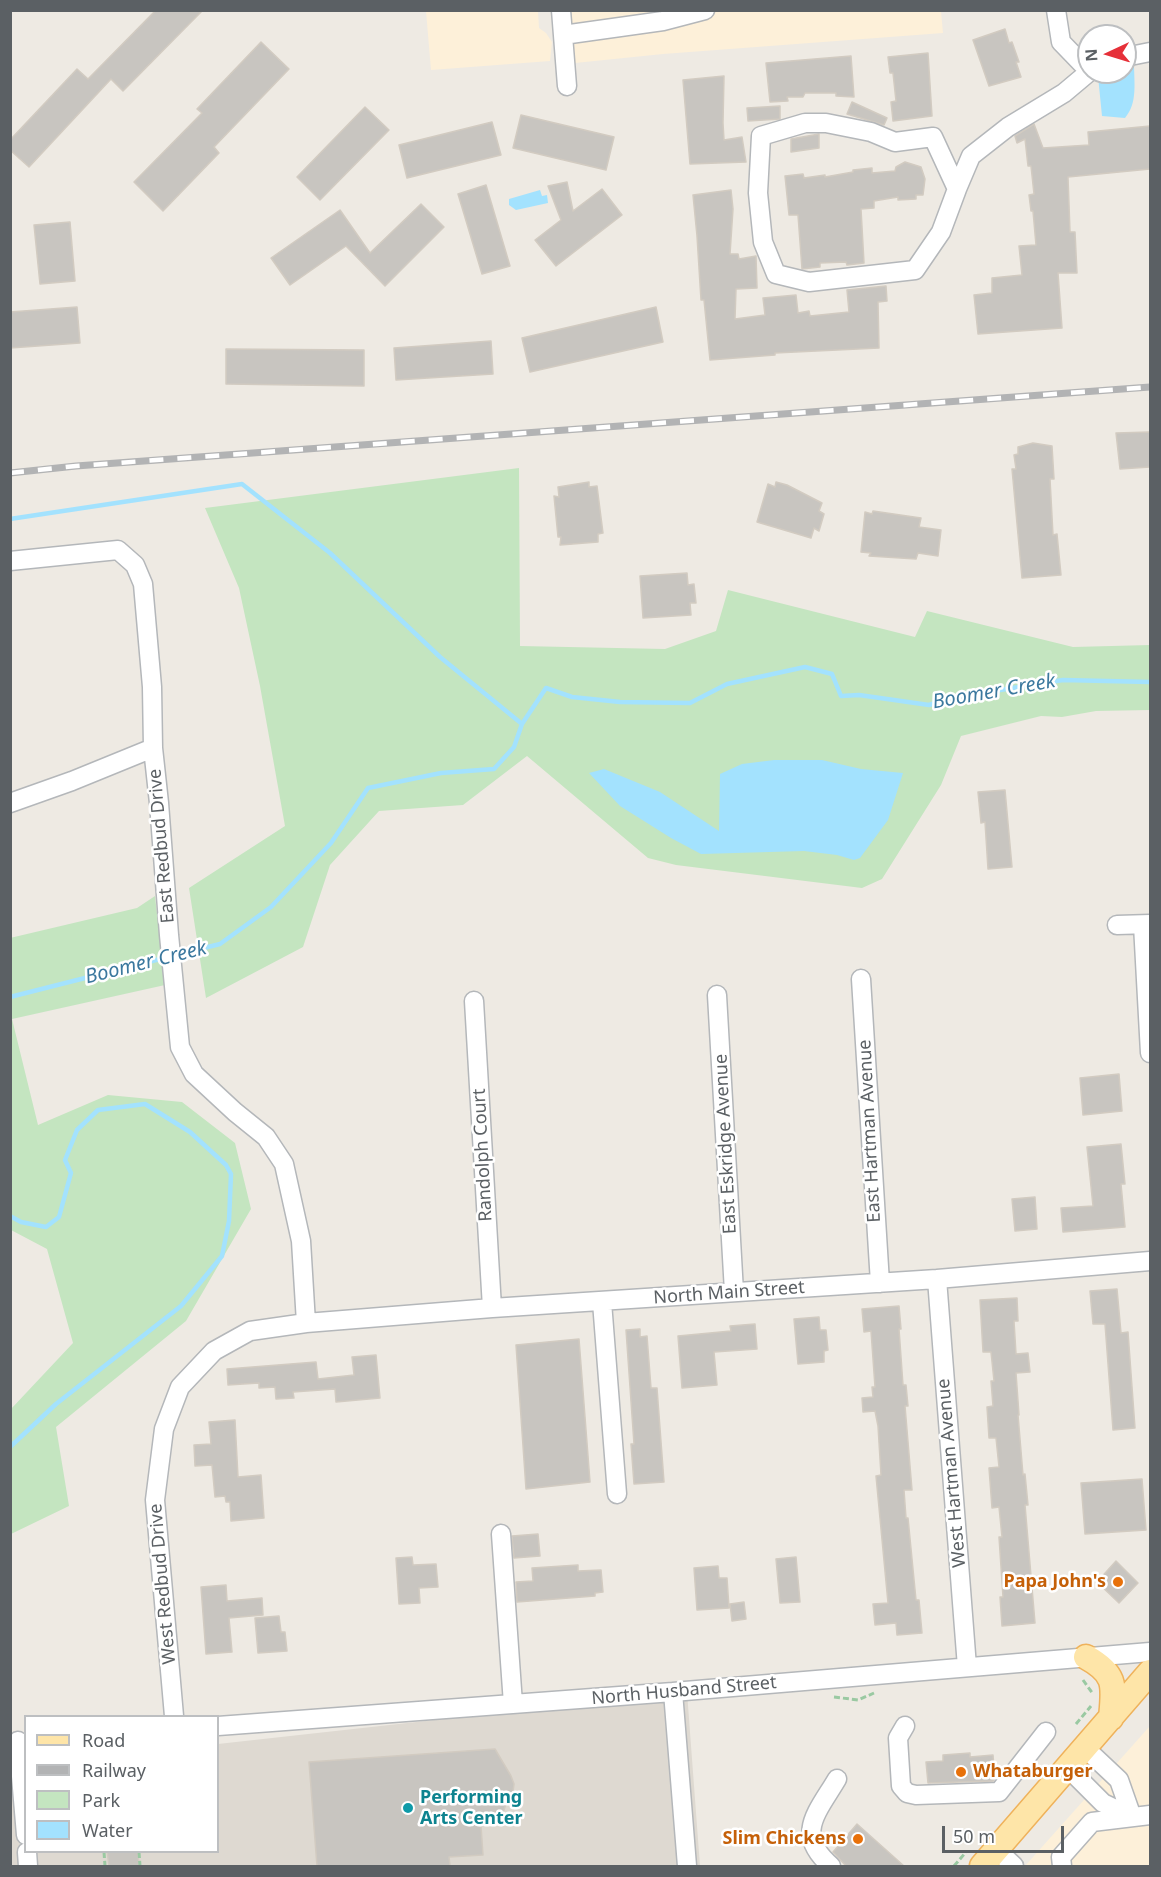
<!DOCTYPE html>
<style>
body{margin:0}
#map{position:relative;width:1161px;height:1877px;overflow:hidden;background:#eeeae3;font-family:"Noto Sans",sans-serif}
canvas{display:block}
.frame{position:absolute;inset:0;border:12px solid #5b6064;pointer-events:none}
.legend{position:absolute;left:24px;top:1715px;width:195px;height:138px;box-sizing:border-box;background:#fff;border:2px solid #bdbfc1;margin:0;padding:8px 10px;list-style:none;font-size:18px;color:#5b6064}
.legend li{display:flex;align-items:center;gap:12px;height:30px}
.legend b{width:30px;border:2px solid #bdbfc1}
.north{position:absolute;left:1077px;top:24px;width:60px;height:60px;box-sizing:border-box;background:#fff;border:2px solid #bdbfc1;border-radius:50%;rotate:266deg;font-size:16px;font-weight:700;line-height:24px;text-align:center;color:#5b6064}
.north::after{content:'';display:block;margin:auto;width:21px;height:27px;background:#e63039;clip-path:polygon(50% 0,100% 100%,50% 72%,0 100%)}
.scale{position:absolute;left:942px;top:1826px;width:122px;height:27px;box-sizing:border-box;border:3px solid #5b6064;border-top:0;padding-left:8px;font-size:18px;line-height:21px;white-space:nowrap;color:#5b6064;-webkit-text-stroke:4px #fff;paint-order:stroke}
</style>
<div id="map">
<canvas width="1161" height="1877"></canvas>
<div class="frame"></div>
<ul class="legend">
<li><b style="height:8px;background:#fee5a8"></b>Road</li>
<li><b style="height:8px;background:#b2b3b4"></b>Railway</li>
<li><b style="height:16px;background:#c4e5c0"></b>Park</li>
<li><b style="height:16px;background:#a3e2fe"></b>Water</li>
</ul>
<div class="north">N</div>
<div class="scale">50 m</div>
</div>
<script>
const ctx = document.querySelector('canvas').getContext('2d');
ctx.lineJoin = 'round';
function fill(path, color) { ctx.fillStyle = color; ctx.fill(path, 'evenodd'); }
function trace(path, color, width, dash) { ctx.strokeStyle = color; ctx.lineWidth = width; ctx.lineCap = dash ? 'butt' : 'round'; ctx.setLineDash(dash || []); ctx.stroke(path); }
function label(font, color, halo, rows, align = 'center') {
  ctx.font = font + ' "Noto Sans",sans-serif'; ctx.lineWidth = 5; ctx.setLineDash([]); ctx.textBaseline = 'middle'; ctx.strokeStyle = halo; ctx.fillStyle = color; for (const [text, x, y, turn = 0] of rows) {
    ctx.save(); ctx.translate(x, y); ctx.rotate((+turn || 0) * Math.PI / 180); ctx.textAlign = isNaN(turn) ? turn : align; if (halo) ctx.strokeText(text, 0, 0); ctx.fillText(text, 0, 0); ctx.restore();
  }
}
fill(new Path2D(`
 M426,11H538L539,28L546,33L552,42L550,61L431,70Z
 M570,11H941L943,33L663,54L575,63Z
 M1150,1726V1866H1025Z`), '#fdf0d9');
fill(new Path2D(`
 M687,1692L700,1866H11L10,1768L25,1766L26,1852H218V1744Z`), '#ded9d1');
fill(new Path2D(`
 M519,468L520,646L665,649L716,631L728,590L915,637L927,611L1073,647L1150,645V710L1096,711L1062,717L1041,716L961,736L941,785L882,879L862,888L676,865L648,858L527,756L463,805L379,811L330,865L303,947L206,998L189,888L285,826L260,686L239,588L205,508Z
 M155,896L165,985L12,1019L38,1125L108,1095L182,1102L235,1143L251,1209L186,1321L56,1427L69,1506L11,1534V1409L73,1343L47,1249L11,1230L10,938L137,908Z`), '#c4e5c0');
fill(new Path2D(`
 M1134,63C1134,82 1138,103 1125,118L1102,116L1098,76L1103,72H1125V64Z
 M540,190L542,196L547,195L548,203L516,210L509,205V199Z
 M774,760H822L861,769L903,773L888,820L860,858L854,860L837,855L804,851L701,854L671,838L620,806L589,773L604,769L660,792L719,831L720,774L742,764Z`), '#a3e2fe');
trace(new Path2D(`
 M10,519L242,484L330,553L440,657L522,724
 M176,955L220,944L271,907L331,843L368,788L441,773L494,769L514,747L522,724L546,688L572,697L620,702L690,703L727,684L805,667L832,674L841,696L859,695L929,705L950,698L1063,680L1150,682
 M10,997L168,957
 M10,1216L21,1222L46,1227L59,1217L71,1173L65,1160L77,1130L98,1110L145,1104L190,1132L226,1165L231,1174L229,1221L222,1256L181,1306L56,1404L10,1447`), '#a3e2fe', 4.5);
const building = new Path2D(`
 M156,10H203L123,91L111,79L29,167L10,150V140L77,69L88,79Z
 M1005,29L1009,43L1012,42L1019,62H1016L1021,77L989,86L973,40Z
 M261,42L289,69L214,147L219,153L163,211L134,182L202,113L197,109Z
 M928,53L932,116L893,121L891,102L896,101L893,73H890L888,57Z
 M851,56L854,97L836,96V93H805L803,97H787L788,101L770,102L766,63Z
 M724,76L723,123L724,140L742,137L746,162L690,164L683,80Z
 M852,102L887,118L884,125L847,114Z
 M780,106V119L748,121L747,108Z
 M365,107L389,130L320,200L297,177Z
 M521,115L614,137L606,170L513,148Z
 M492,122L501,155L407,178L399,145Z
 M1034,124L1043,148L1089,145L1088,132L1150,126V169L1068,177L1070,232H1075L1077,273H1058L1062,328L978,334L974,295L992,293V278L1022,275L1019,246L1036,245L1033,211H1031L1029,195L1034,194L1031,166H1028L1025,139L1017,143L1015,136Z
 M819,134V148L791,152V139Z
 M905,162L921,167L925,179L923,195H916V199L898,200V197L874,201V208L861,209L864,263L847,265L846,262L820,263V267L802,269L798,215H789L785,176L803,174L804,178L825,175V177L853,172V170L872,168V173L895,171L896,167Z
 M567,182L573,211L602,189L622,215L556,266L535,240L561,220L548,186Z
 M486,185L510,266L482,274L458,194Z
 M731,190L733,209L730,254H738L739,259L756,256L757,288L736,289L735,319L765,315L763,298L796,295L798,313L809,311L810,316L849,312L847,290L886,286L887,301L878,302L879,348L775,353V355L710,360L704,300H701L697,236L693,195Z
 M421,204L444,227L385,286L346,246L290,285L271,258L340,210L370,253Z
 M70,222L75,281L40,284L34,225Z
 M77,307L80,343L10,348V312Z
 M656,307L663,342L530,372L522,338Z
 M491,341L493,374L396,380L394,348Z
 M226,349L364,350V386L226,384Z
 M1150,432V467L1120,469L1116,433Z
 M1033,443L1052,446L1054,479H1050L1053,535L1057,534L1061,575L1022,578L1012,469H1016L1014,455L1018,454V447Z
 M589,482V487L597,486L603,533L598,534V542L560,545L561,537H558L554,496L559,497L558,487Z
 M776,482L787,485L822,503L819,511L824,514L819,531L814,528L811,538L757,522L768,484L775,487Z
 M873,511L921,518L919,527L941,530L938,556L918,553L916,559L869,556L871,553L861,552L865,512L872,514Z
 M687,573L688,585L694,584L696,603H690L691,615L643,618L640,576Z
 M1005,790L1012,867L988,869L985,822L981,823L978,792Z
 M1119,1074L1122,1111L1083,1115L1080,1078Z
 M1121,1144L1125,1184H1121L1125,1227L1063,1232L1061,1208L1093,1206L1087,1147Z
 M1035,1197L1037,1229L1015,1231L1012,1199Z
 M1117,1289L1121,1333L1128,1332L1135,1428L1113,1430L1105,1324H1093L1090,1291Z
 M1017,1298L1018,1321H1014L1016,1354L1028,1353L1030,1372L1016,1373L1019,1415H1018L1023,1475L1025,1474L1028,1505H1025L1035,1623L1002,1626L1000,1597H1003L999,1537H1002L999,1507L992,1508L989,1468L999,1467L996,1438H989L987,1407L993,1406L991,1381H994L991,1352H983L980,1300Z
 M899,1306L901,1329H899L903,1385H906L908,1406H905L912,1490H904L906,1518H908L916,1600H919L922,1633L897,1635L896,1623L875,1625L873,1604L888,1603L876,1476L881,1475L878,1426L875,1411L863,1412L862,1398L873,1397L872,1387H875L871,1331L864,1332L862,1309Z
 M819,1317L820,1330H826L828,1350L824,1351V1362L798,1364L794,1319Z
 M755,1324L757,1349L714,1352L717,1385L682,1388L678,1336L731,1331L730,1326Z
 M640,1329V1337L647,1336L651,1388H657L664,1482L634,1484L631,1444H634L626,1330Z
 M579,1339L590,1482L526,1489L516,1345Z
 M376,1355L380,1398L336,1402L335,1389L293,1392L294,1398L276,1399L275,1387L259,1388V1383L228,1385L227,1369L316,1362L318,1379L354,1375L352,1357Z
 M235,1420L238,1477L261,1475L264,1518L231,1521L230,1502H226L225,1496L215,1497L212,1465L195,1466L194,1445L211,1444L209,1422Z
 M1142,1479L1146,1530L1085,1534L1081,1483Z
 M538,1534L540,1556L514,1558L512,1536Z
 M412,1557L413,1565L436,1564L438,1587L419,1588L420,1603L399,1604L396,1558Z
 M796,1557L800,1602L780,1603L776,1559Z
 M1116,1561L1138,1583L1119,1603L1097,1582Z
 M578,1565V1571L601,1570L603,1592L595,1593V1596L517,1602L516,1582L533,1581L532,1568Z
 M718,1566L719,1578H727L729,1608L697,1610L694,1568Z
 M226,1585L227,1601L262,1598L263,1615L229,1618L232,1652L206,1654L201,1587Z
 M744,1602L746,1619L732,1621L730,1604Z
 M279,1616L281,1632H285L287,1651L258,1653L255,1618Z
 M495,1749L511,1776L514,1784L513,1792L508,1798L501,1819L481,1826L483,1855L449,1857L450,1866H317L309,1762Z
 M970,1753V1757L993,1755L995,1779L993,1781L928,1783L926,1762L943,1761V1755Z
 M857,1824L904,1866H846L833,1852Z
 M107,1851H138L139,1866H109Z`);
fill(building, '#c8c5c0');
trace(building, '#d2cbc1', 1.5);
const minor = new Path2D(`
 M561,10L567,86
 M1056,10L1061,42L1089,71
 M563,35L663,21L705,10
 M1125,57L1150,52
 M805,123H826L871,132L895,142L933,137L957,189L941,232L915,270L809,282L776,274L763,242L758,193L761,136Z
 M957,189L971,156L1008,127L1064,93L1089,72
 M10,561L118,550L135,565L143,584L152,687L153,748L159,803L169,935L180,1047L194,1074L235,1112L266,1137L284,1164L301,1241L306,1323
 M10,803L72,781L153,748
 M1117,925L1150,924
 M1143,925L1150,1053
 M861,979L880,1283
 M717,995L734,1292
 M474,1001L492,1308
 M937,1279L967,1667
 M602,1302L617,1494
 M501,1534L513,1704
 M673,1692L687,1866
 M174,1716L155,1500L164,1429L180,1387L214,1351L250,1331L306,1323L492,1308L937,1279L1150,1261
 M218,1726L673,1692L1150,1652
 M905,1726L898,1738L901,1786L907,1793L916,1795L999,1792L1046,1732
 M18,1741L26,1835
 M1085,1748L1119,1780L1132,1817
 M1068,1768L1103,1803L1132,1817
 M997,1850L1014,1866
 M27,1852L28,1866
 M831,1866C794,1834 817,1813 837,1779
 M1062,1866L1061,1857L1092,1822L1150,1815`);
const major = new Path2D(`
 M1086,1657C1117,1674 1114,1686 1111,1718
 M982,1866L1150,1672`);
trace(minor, '#b4b7ba', 21);
trace(major, '#efb25b', 27);
trace(new Path2D(`
 M1083,1680L1093,1694
 M834,1697L858,1700L874,1693
 M1076,1724L1091,1706
 M104,1852L105,1866
 M139,1852L140,1866
 M954,1866L966,1852`), '#9ac9a2', 3, [6, 3]);
trace(minor, '#fff', 18);
trace(major, '#fee5a8', 24);
const rail = new Path2D(`
 M10,473L76,466L1150,387`);
trace(rail, '#b2b3b4', 7);
trace(rail, '#fff', 4.5, [14]);
for (const [x, y, r, color] of [
 [1118,1582,6,"#e8710a"],
 [961,1772,6,"#e8710a"],
 [408,1808,6,"#0f9aa8"],
 [858,1839,6,"#e8710a"]
]) { const dot = new Path2D(); dot.arc(x, y, r, 0, 2 * Math.PI); ctx.fillStyle = color; ctx.fill(dot); trace(dot, '#fff', 2); }
label('18px', '#5b6064', '#fff', [
 ["East Redbud Drive",162,846,-95],
 ["East Hartman Avenue",870,1131,-93],
 ["East Eskridge Avenue",726,1144,-93],
 ["Randolph Court",483,1155,-93],
 ["North Main Street",729,1293,-4],
 ["West Hartman Avenue",952,1473,-95],
 ["West Redbud Drive",163,1584,-95],
 ["North Husband Street",684,1691,-5]
]);
label('bold 18px', '#c56008', '#fff', [
 ["Papa John's",1106,1582],
 ["Whataburger",973,1772,"left"],
 ["Slim Chickens",846,1839]
], 'right');
label('bold 18px', '#0d838f', '#fff', [
 ["Performing",420,1798],
 ["Arts Center",420,1819]
], 'left');
label('italic 20px', '#3b789e', '#fff', [
 ["Boomer Creek",994,692,-10],
 ["Boomer Creek",146,963,-14]
]);
</script>
